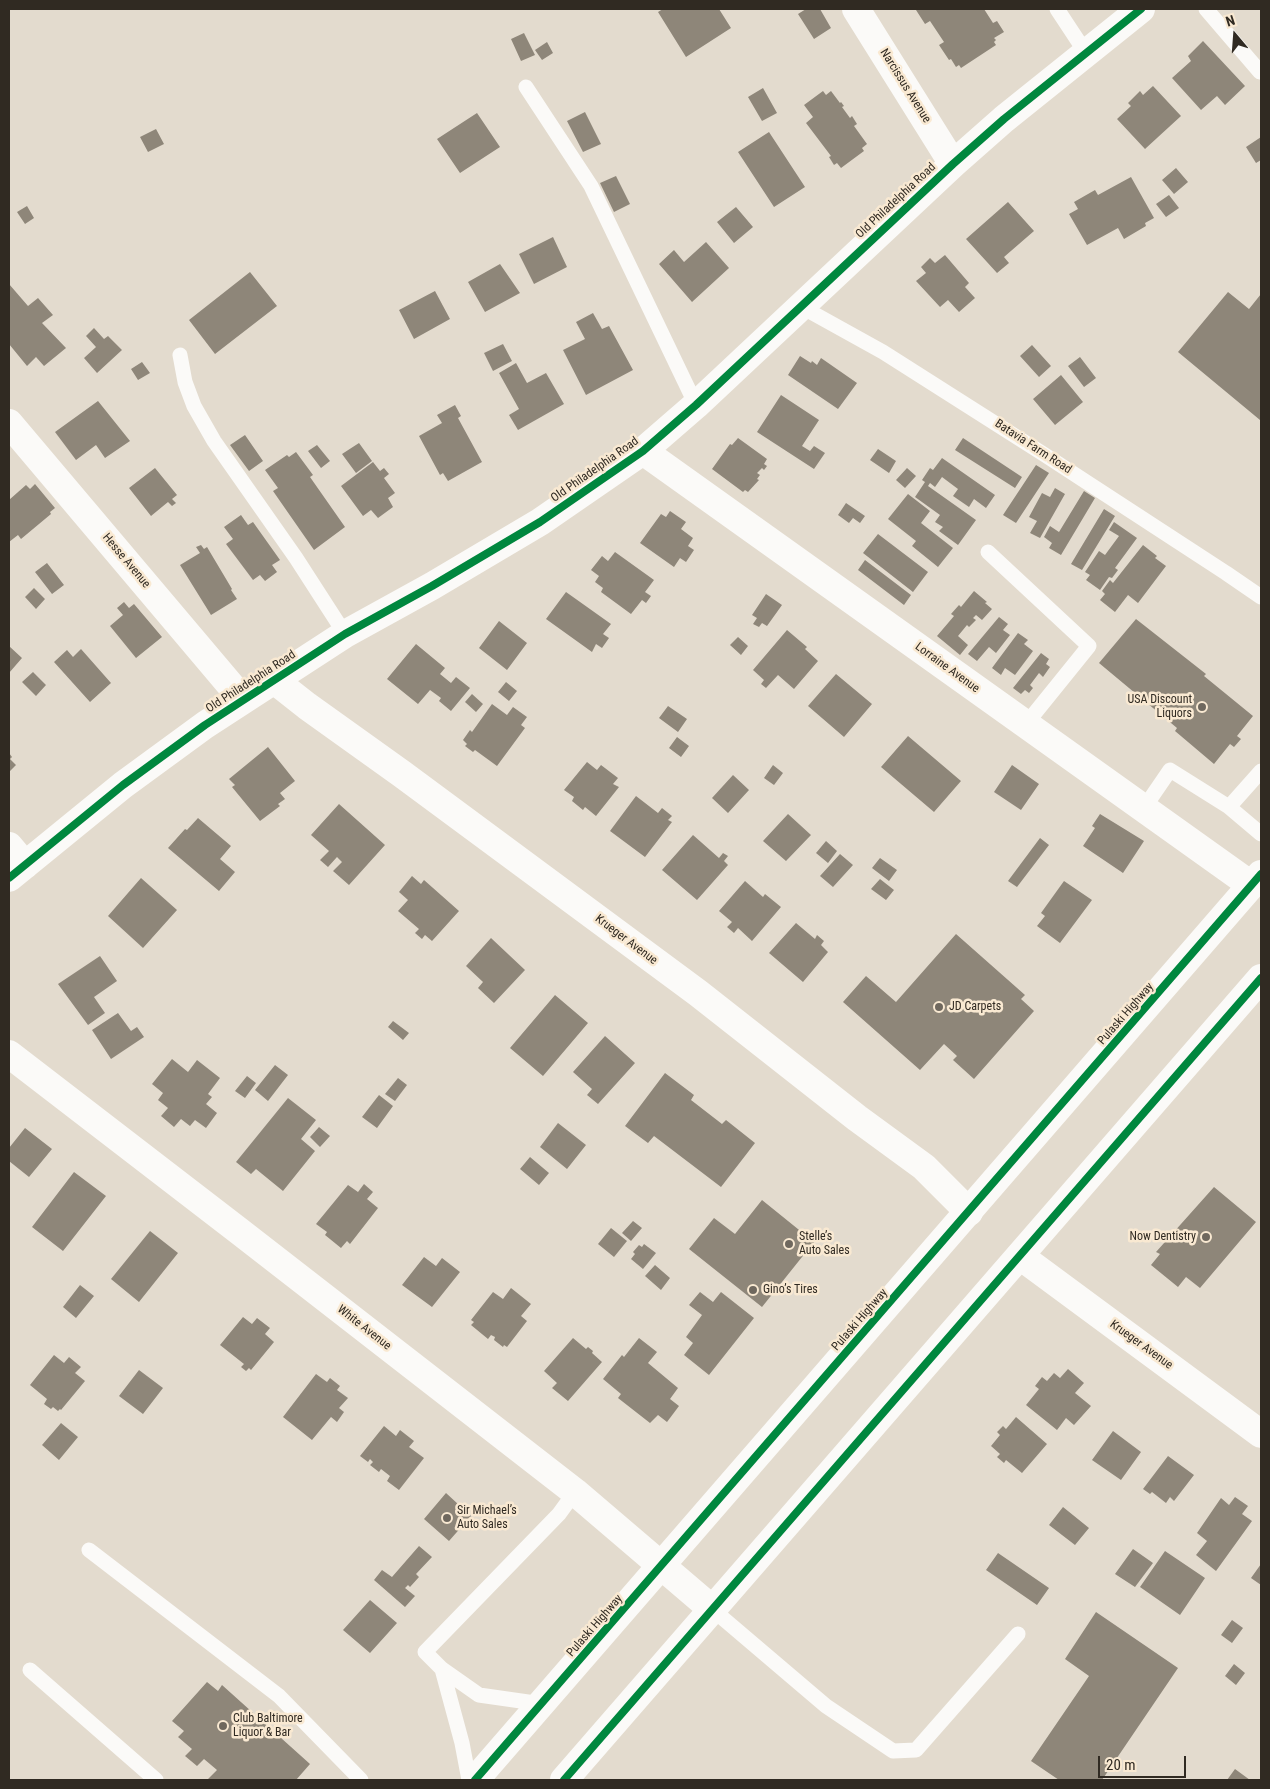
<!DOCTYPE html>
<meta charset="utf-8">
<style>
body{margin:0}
#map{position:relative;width:1270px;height:1789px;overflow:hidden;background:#e3dbce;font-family:"Roboto Condensed",sans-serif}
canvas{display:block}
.frame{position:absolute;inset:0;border:10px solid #302a22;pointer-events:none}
.north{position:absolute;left:1210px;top:10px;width:50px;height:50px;-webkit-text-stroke:4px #f9e9d2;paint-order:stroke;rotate:342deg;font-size:14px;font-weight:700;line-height:20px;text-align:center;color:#302a22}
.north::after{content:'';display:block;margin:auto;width:18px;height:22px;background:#302a22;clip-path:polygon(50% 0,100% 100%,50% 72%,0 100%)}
.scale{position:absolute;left:1098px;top:1756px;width:88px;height:22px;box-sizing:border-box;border:2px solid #302a22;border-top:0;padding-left:6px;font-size:15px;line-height:18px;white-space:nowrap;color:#302a22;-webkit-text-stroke:4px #f9e9d2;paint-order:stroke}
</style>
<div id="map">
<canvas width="1270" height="1789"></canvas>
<div class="frame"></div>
<div class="north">N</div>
<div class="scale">20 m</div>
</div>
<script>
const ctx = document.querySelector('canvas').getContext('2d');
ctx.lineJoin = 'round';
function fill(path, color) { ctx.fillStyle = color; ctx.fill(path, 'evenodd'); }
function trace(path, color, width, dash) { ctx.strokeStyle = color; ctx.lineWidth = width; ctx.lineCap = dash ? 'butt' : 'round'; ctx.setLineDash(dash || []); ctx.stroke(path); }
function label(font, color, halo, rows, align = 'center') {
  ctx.font = font + ' "Roboto Condensed",sans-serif'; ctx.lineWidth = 5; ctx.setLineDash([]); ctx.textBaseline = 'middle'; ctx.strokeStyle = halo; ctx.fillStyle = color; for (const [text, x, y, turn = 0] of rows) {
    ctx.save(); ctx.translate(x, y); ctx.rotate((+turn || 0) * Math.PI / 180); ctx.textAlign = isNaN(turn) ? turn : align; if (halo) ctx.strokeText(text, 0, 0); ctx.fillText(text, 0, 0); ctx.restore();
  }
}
fill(new Path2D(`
 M663,9H719L731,28L686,57L658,12Z
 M806,9H820L831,28L814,39L798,14Z
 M918,9H984L993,23L997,21L1004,32L994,38L996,40L994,42L996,45L961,68L959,65L956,67L951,59L949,60L939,45L944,42L930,21L925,24L916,10Z
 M524,33L535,55L521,61L511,39Z
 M1203,41L1245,86L1225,105L1217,96L1201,110L1172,78L1191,61L1188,56Z
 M547,42L553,53L542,60L535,50Z
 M1153,86L1181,116L1145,149L1117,119L1131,106L1128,103L1140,91L1143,95Z
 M763,88L777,113L762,121L748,97Z
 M823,91L826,95L831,91L840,103L841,102L844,106L842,107L850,118L852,116L857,124L854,126L867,144L862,148L864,151L841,168L837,163L834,165L829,157L831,156L806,123L813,117L804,105Z
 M585,112L601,144L583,152L567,121Z
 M477,113L500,147L460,173L437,139Z
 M156,129L164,144L148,152L140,137Z
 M769,132L805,187L774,207L738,152Z
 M1261,137V160L1256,163L1246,147Z
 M1176,168L1188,182L1174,194L1162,180Z
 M616,176L630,204L614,212L600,183Z
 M1131,177L1154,218L1145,223L1146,226L1124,239L1118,228L1087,245L1069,214L1078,209L1074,202L1095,190L1098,195Z
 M1169,195L1179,208L1166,217L1156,204Z
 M1008,202L1034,231L1004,257L1009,263L997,273L966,239Z
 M27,206L34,218L25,224L17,212Z
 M736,207L753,227L734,243L717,222Z
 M553,237L567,267L534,284L519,254Z
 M706,242L729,268L692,302L659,264L674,250L684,262Z
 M945,255L969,283L965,287L975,298L959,312L948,300L940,307L916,281L926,273L921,267L930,258L935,263Z
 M500,264L520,293L485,312L468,282Z
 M250,272L277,306L215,354L189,320Z
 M9,284L28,306L38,298L53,315L42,323L66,348L44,366L36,357L27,366L9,344Z
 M435,291L450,319L414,339L399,310Z
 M1228,292L1249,309L1261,294V418L1260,420L1178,352Z
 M593,313L602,329L609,326L633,370L586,395L563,350L585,339L576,322Z
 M94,328L104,339L108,336L122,350L97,373L84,358L96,347L86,336Z
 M503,344L512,361L493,371L484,353Z
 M1032,345L1051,366L1039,377L1020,356Z
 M800,356L811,363L812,361L817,365L821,358L857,383L838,409L788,375Z
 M1080,357L1096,378L1084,387L1068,366Z
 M142,362L150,373L138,380L131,369Z
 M516,363L527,383L546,373L564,404L518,430L509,415L519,409L499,373Z
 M1061,375L1083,402L1055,425L1033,399Z
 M781,395L819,420L802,446L810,451L814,446L825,453L814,469L757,432Z
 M98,401L130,441L105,458L96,445L76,460L55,432Z
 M455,405L461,416L458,418L482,462L448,481L443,473L440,475L419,436L442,423L437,415Z
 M245,435L263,461L249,471L230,445Z
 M738,438L767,459L764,464L767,466L764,470L762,468L757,473L760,475L757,479L759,480L748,492L745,490L743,492L712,469L730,444L732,445Z
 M963,438L1022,477L1015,488L955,450Z
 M359,443L372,461L356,473L342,454Z
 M317,445L330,461L321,468L308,451Z
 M878,449L896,461L889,473L870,460Z
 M296,452L313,475L310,477L345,527L314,550L273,491L278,488L265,470L287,455L289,457Z
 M942,458L995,495L986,508L974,499L969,507L953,496L958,489L942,477L935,487L930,483L928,486L976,520L958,545L939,531L943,527L935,522L940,515L915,497L925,482L922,480L930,468L933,470Z
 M373,462L380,471L384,468L389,474L384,478L395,493L388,498L393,507L378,518L371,510L363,516L341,486Z
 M1036,465L1049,473L1016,523L1003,515Z
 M155,468L177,495L172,499L176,503L172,506L168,502L151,516L129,488Z
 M907,468L916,476L905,488L896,480Z
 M35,484L55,508L50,512L51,514L21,539L18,535L9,542V500L26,485L30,489Z
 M1055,488L1065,494L1040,538L1030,533L1037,521L1029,517L1042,493L1050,497Z
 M1084,491L1095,498L1061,555L1049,548L1052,543L1044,537L1050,526L1059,532Z
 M908,494L930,511L921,523L953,548L938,567L912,546L916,541L888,519Z
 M846,503L865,516L860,523L853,518L849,523L838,515Z
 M1104,509L1115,516L1082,570L1071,564Z
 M670,511L686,522L681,529L693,538L688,546L694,550L686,562L680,558L674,567L640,543L661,514L666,517Z
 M241,515L248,525L253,522L280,560L272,565L277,572L265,581L260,575L253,580L226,544L233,539L224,527Z
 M1114,522L1137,538L1115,568L1118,570L1112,578L1109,577L1100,590L1086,580L1090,575L1085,572L1099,551L1105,555L1119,536L1109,530Z
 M878,534L928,572L913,592L863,553Z
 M201,545L204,549L207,547L232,589L231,590L237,599L211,615L180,565L200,553L196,547Z
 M1143,545L1157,556L1155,558L1166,566L1138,603L1128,595L1115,612L1100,600L1105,594L1102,591L1110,580L1113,583Z
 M615,552L654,580L645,592L651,596L646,603L642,600L631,614L601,592L603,588L595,582L599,576L591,570L602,556L608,561Z
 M865,560L911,595L904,605L858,570Z
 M47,563L64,585L52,594L35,572Z
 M34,588L45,599L36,609L25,597Z
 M974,591L987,602L985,603L992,609L982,620L976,615L973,618L976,620L969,627L967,625L958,636L968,645L960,655L937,636L954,616L951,614L959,605L961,607Z
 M566,592L611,624L603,634L609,638L602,648L596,644L592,652L546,619Z
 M766,594L782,605L767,626L762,623L759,627L753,624L757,618L752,615Z
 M124,602L129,608L134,604L162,637L136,658L110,626L123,615L117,608Z
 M999,617L1008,624L1003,630L1010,635L996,653L989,647L977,661L968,654Z
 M1136,619L1206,674L1204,676L1253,716L1237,736L1241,739L1234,747L1230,744L1214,764L1175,731L1177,728L1099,663Z
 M499,621L527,643L507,670L479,648Z
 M787,630L807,647L805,649L818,661L794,689L778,675L766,688L761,684L764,680L753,670Z
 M1018,633L1028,640L1024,644L1033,651L1015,675L1005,668L1001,675L992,668Z
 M738,637L748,646L741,655L730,645Z
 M416,644L445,668L440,674L451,683L456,677L470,688L451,711L439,701L441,698L430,690L418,704L387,679Z
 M9,646L22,658L9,673Z
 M81,649L111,683L90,702L54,662L67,650L73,657Z
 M1041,653L1049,659L1046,664L1050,667L1043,677L1039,673L1030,685L1033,688L1029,693L1025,690L1021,694L1013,688Z
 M33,672L46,685L36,696L22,682Z
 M836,674L872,704L844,737L808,706Z
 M506,682L517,691L509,701L498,692Z
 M472,694L483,704L476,712L465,702Z
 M492,704L507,715L513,707L527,717L521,725L525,728L497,766L475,750L473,752L465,746L467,744L463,740L470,730L472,732Z
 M668,706L687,719L678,732L659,718Z
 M908,736L961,781L934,812L881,767Z
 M677,737L689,746L681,757L669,748Z
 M268,747L295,781L280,793L285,799L278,804L280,806L260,821L232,787L235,785L229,779Z
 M9,753L12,757L10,759L16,765L9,772Z
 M587,762L597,770L601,765L618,778L613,784L619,787L596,816L585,807L583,810L572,801L574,797L564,790Z
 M773,765L783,773L774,785L764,778Z
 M1012,765L1039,784L1021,810L994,792Z
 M733,775L749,790L728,813L712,798Z
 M636,796L658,813L662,808L672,816L668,820L672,822L645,857L610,831Z
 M339,804L385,845L349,885L333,871L342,862L337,857L328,867L320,860L329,851L311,835Z
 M788,814L811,835L786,861L763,841Z
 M1100,814L1144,841L1123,873L1083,846L1095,828L1092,826Z
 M198,818L231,846L220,859L235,872L219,891L168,848L185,829L187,830Z
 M693,835L719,858L723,853L728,856L724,861L728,865L697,900L662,870Z
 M1040,838L1049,845L1017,887L1008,881Z
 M826,841L837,851L828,863L816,853Z
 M840,854L853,865L833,887L820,876Z
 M880,858L897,870L889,881L872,868Z
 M412,876L421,884L424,880L459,911L432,941L425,935L422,939L415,933L419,929L398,911L408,900L399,892Z
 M141,878L177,910L143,948L108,916Z
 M880,879L894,890L886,900L871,889Z
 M745,881L763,897L765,894L781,907L752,941L738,928L734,933L727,927L732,922L719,911Z
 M1064,881L1092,900L1060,943L1037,926L1045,916L1041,913Z
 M796,923L815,939L817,935L824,941L821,945L828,952L803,982L769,953Z
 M956,934L1025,995L1021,999L1034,1011L974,1079L953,1060L957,1056L944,1044L920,1070L843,1002L866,976L896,1002Z
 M491,938L525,970L494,1003L478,988L483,982L466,966Z
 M100,956L117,981L94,997L105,1013L88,1025L58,984Z
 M555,995L588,1023L543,1076L510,1048Z
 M118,1013L131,1031L137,1027L144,1037L111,1059L92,1030Z
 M393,1021L409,1033L403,1040L388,1027Z
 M605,1036L635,1063L598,1104L587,1095L592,1089L573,1072Z
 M172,1059L188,1072L197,1060L220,1078L208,1094L212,1097L206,1104L217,1113L206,1128L195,1120L190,1126L181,1119L174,1127L161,1116L168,1108L158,1100L163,1093L152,1084Z
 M275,1065L288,1075L268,1101L255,1090Z
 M665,1073L694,1095L691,1100L722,1124L726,1120L755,1143L721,1187L654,1136L648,1143L625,1126Z
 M247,1076L256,1083L245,1098L235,1091Z
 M398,1078L407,1085L395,1101L385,1094Z
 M379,1095L393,1106L377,1128L362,1117Z
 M288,1098L316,1120L301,1139L315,1151L283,1191L256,1169L251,1174L236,1162Z
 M558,1123L586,1145L567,1169L540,1147Z
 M319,1127L330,1136L320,1147L310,1137Z
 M25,1128L52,1149L29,1177L9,1161V1148Z
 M530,1157L549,1173L539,1185L520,1169Z
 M74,1172L106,1196L63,1251L32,1227Z
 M364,1184L373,1192L367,1199L378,1208L350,1244L347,1241L341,1248L325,1235L327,1232L316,1224L348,1185L358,1192Z
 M1214,1187L1256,1222L1200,1288L1186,1277L1178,1287L1151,1265L1160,1254L1156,1252Z
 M762,1200L814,1242L762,1307L689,1249L714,1218L735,1234Z
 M633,1221L642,1228L631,1241L622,1233Z
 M611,1228L627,1241L614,1257L598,1244Z
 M150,1231L178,1253L139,1302L111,1279Z
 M644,1244L656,1253L643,1269L631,1259L635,1254L633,1252L639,1245L642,1247Z
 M424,1257L436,1266L442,1258L460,1272L432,1307L402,1285Z
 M655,1265L670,1278L661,1290L645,1276Z
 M80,1285L94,1296L76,1318L63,1307Z
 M511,1288L531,1304L521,1316L527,1321L507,1347L504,1345L503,1347L494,1340L495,1337L491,1335L488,1339L471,1325L474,1322L471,1320L493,1292L503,1299Z
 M700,1292L713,1302L721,1292L754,1318L709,1375L684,1355L693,1343L686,1337L702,1315L689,1305Z
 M243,1317L252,1324L257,1318L270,1328L265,1334L274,1342L251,1370L249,1368L246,1371L241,1367L244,1364L220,1345Z
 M573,1338L586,1349L588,1347L593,1351L592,1353L602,1362L568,1401L552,1388L557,1383L544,1371Z
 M639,1338L657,1352L648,1363L678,1388L670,1399L679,1406L667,1422L658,1415L650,1423L618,1398L621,1394L603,1379L622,1355L624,1357Z
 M54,1355L64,1363L69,1357L81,1367L75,1373L85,1381L61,1410L60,1409L58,1411L53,1407L51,1409L44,1404L47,1399L30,1385Z
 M1068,1369L1084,1383L1075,1393L1091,1406L1074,1425L1066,1418L1057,1430L1026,1405L1039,1389L1035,1386L1042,1377L1047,1381L1054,1373L1060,1378Z
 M139,1370L163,1388L143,1414L119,1396Z
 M316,1374L327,1382L330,1378L340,1386L337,1390L348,1398L339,1408L344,1412L337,1422L331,1417L312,1440L283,1417Z
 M1016,1417L1047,1444L1022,1473L1006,1460L1004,1463L997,1457L1000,1454L991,1446L1000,1435L997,1432L1003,1426L1006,1429Z
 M61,1423L78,1437L59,1460L42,1445Z
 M384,1426L396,1436L400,1430L414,1441L409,1447L424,1458L399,1490L387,1481L390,1476L381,1469L379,1472L370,1465L373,1462L370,1459L368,1462L360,1456Z
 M1113,1431L1141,1452L1121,1480L1092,1460Z
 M1168,1456L1194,1475L1174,1501L1170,1497L1166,1503L1152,1492L1150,1494L1143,1489Z
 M446,1493L471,1516L449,1541L424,1519Z
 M1235,1497L1248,1506L1242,1514L1252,1521L1216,1571L1196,1555L1207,1541L1197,1533L1221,1498L1229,1505Z
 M1063,1507L1089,1528L1075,1545L1049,1525Z
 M419,1546L432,1557L416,1574L419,1577L410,1587L408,1585L405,1588L415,1596L405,1607L374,1580L382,1570L392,1577Z
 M1133,1549L1153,1563L1135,1587L1115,1574Z
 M1165,1551L1205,1578L1180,1615L1140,1587Z
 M998,1553L1049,1588L1037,1605L986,1570Z
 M1261,1564V1585L1251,1578Z
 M370,1600L397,1623L370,1653L343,1630Z
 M1096,1612L1178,1668L1102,1780H1059L1031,1761L1089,1676L1065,1659Z
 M1232,1620L1243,1628L1232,1643L1221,1635Z
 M1234,1664L1245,1673L1236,1685L1225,1676Z
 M207,1682L218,1691L222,1685L310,1764L296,1780H207L217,1770L204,1759L197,1766L185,1756L192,1749L178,1737L184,1731L172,1721Z
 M1235,1769L1250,1780H1227Z`), '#8e8679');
trace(new Path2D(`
 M1057,9L1086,53
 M1206,9L1260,72
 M526,87L591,186L696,405
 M800,306L883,352L1045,455L1226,573L1261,597
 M180,355L185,382L194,406L214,441L296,558L345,634
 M988,552L1089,646L1026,724
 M1261,771L1229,807L1261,834
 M1144,808L1170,770L1229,807
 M89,1550L279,1696L361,1780
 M712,1609L826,1706L893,1751L916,1750L1018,1634
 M442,1669L462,1743L469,1780
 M30,1670L156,1780
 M542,1704L479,1695L442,1669L425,1652L559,1514L575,1492`), '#fbfaf8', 15);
trace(new Path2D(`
 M856,9L953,164
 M9,423L243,700
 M643,451L1251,885
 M274,680L307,706L402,774L698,993L857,1118L924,1167L969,1212
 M9,846L25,865
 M9,878L123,785L205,725L345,634L432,586L540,522L643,451L696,405L953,164L1004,119L1141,9
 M9,1054L239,1231L575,1492L712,1609
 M1020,1256L1261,1434`), '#fbfaf8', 28);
trace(new Path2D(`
 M475,1780L1261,874
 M564,1780L1261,978`), '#fbfaf8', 28);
trace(new Path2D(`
 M9,878L123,785L205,725L345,634L432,586L540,522L643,451L696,405L953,164L1004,119L1141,9
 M475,1780L1261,874
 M564,1780L1261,978`), '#00873e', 8);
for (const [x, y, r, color] of [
 [1202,707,5,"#6f685e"],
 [939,1007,5,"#6f685e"],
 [1206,1237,5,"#6f685e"],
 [789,1244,5,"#6f685e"],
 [753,1290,5,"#6f685e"],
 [447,1518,5,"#6f685e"],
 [223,1726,5,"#6f685e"]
]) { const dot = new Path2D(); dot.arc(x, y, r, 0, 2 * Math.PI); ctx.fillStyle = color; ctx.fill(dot); trace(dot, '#f9e9d2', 2); }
label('12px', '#302a22', '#f9e9d2', [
 ["Narcissus Avenue",905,86,58],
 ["Old Philadelphia Road",896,201,-43],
 ["Batavia Farm Road",1033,447,33],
 ["Old Philadelphia Road",595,470,-35],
 ["Hesse Avenue",126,561,50],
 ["Lorraine Avenue",947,668,36],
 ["Old Philadelphia Road",251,682,-33],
 ["Krueger Avenue",626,940,37],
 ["Pulaski Highway",1126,1014,-49],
 ["Pulaski Highway",860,1320,-49],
 ["White Avenue",364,1328,38],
 ["Krueger Avenue",1141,1345,36],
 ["Pulaski Highway",595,1626,-49]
]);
label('12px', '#302a22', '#f9e9d2', [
 ["USA Discount",1192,700,"right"],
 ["Liquors",1192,714,"right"],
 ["JD Carpets",949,1007],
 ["Stelle’s",799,1237],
 ["Auto Sales",799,1251],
 ["Now Dentistry",1196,1237,"right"],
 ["Gino’s Tires",763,1290],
 ["Sir Michael’s",457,1511],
 ["Auto Sales",457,1525],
 ["Club Baltimore",233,1719],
 ["Liquor & Bar",233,1733]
], 'left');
</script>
